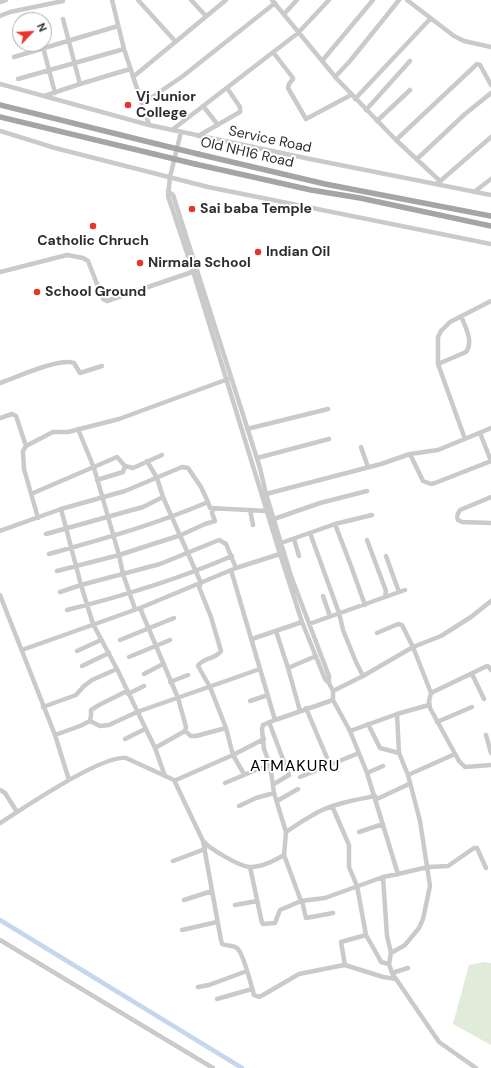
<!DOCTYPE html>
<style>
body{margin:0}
#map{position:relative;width:491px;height:1068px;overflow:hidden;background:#fff;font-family:"DM Sans",sans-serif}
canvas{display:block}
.north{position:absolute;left:12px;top:12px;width:40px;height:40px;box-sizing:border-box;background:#fff;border:1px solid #ababab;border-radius:50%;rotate:65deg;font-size:11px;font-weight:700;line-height:16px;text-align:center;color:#2d2d2d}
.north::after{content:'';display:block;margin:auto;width:14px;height:18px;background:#ea3428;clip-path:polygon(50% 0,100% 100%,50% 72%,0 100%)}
</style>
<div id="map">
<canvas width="491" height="1068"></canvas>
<div class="north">N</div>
</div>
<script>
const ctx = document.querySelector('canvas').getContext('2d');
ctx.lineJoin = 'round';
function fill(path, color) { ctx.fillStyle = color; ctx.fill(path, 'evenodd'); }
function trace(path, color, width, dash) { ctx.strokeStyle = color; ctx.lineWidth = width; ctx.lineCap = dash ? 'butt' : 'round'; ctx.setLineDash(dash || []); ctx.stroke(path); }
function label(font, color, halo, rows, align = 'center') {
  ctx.font = font + ' "DM Sans",sans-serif'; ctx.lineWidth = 4; ctx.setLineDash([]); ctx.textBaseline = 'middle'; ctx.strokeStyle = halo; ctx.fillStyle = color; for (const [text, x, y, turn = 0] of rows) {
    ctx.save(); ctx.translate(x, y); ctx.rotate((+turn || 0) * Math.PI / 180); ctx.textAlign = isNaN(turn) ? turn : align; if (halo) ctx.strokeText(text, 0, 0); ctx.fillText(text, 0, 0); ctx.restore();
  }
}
fill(new Path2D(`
 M484,962L491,963V1045L453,1024L469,965Z`), '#e0ebd9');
trace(new Path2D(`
 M0,920L242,1068`), '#c4d7ec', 4.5);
trace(new Path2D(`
 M112,0L124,49L149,125
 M138,0L175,41
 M191,0L206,16
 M272,0L337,79L396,140L440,181
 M407,0L454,36L464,41L491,47
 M0,2L6,0
 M284,14L297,0
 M0,16L10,12L63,1
 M63,19L80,84
 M43,47L55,93
 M273,52L293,78V79L289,84L288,88L306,119L351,95
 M14,57L118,26
 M322,61L373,0
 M133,77L226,0
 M335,77L350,61L399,0
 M18,79L124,49
 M0,84L149,125L310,159L491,195
 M44,96L80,84L130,69
 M355,99L430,19
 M142,104L183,76L275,3
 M203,106L218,125
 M366,110L410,61
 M377,121L410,90
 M172,130L298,33L329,0
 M0,131L55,148L208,187L491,244
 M181,132L170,177L168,196L193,271L280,554L302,622L325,679L329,683L333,691V700L350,731L367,773L398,874
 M198,136L240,112V107L227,88
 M396,140L477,64L480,65L491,85
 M417,159L465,114L491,93
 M438,183L491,137
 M168,191L173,195L246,424L260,468L266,494L291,576L329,676V683
 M474,192L491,179
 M0,272L67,255L83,258L88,261L103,299L107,301L195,271
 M438,364L466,352C474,342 465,326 461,316
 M0,383C15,378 60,357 74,363L80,373L102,366
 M0,418L12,414L16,416L26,446
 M78,429L94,468L119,555L123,574L135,609
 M247,429L328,409
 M480,433L491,461
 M465,439L438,364V337L441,331L450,322L491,301
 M361,447L368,467
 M410,454L423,481L431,484L435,483L491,461
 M257,458L329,439
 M147,461L157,478L163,497L201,583L199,587L211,617L221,651C216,659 202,658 198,666L210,687L226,728L233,755L244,774
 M97,480L123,472L125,466L133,468L162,455
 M31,494L117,457L125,466
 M266,494L381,464L410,454L438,450L491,428
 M491,497L460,510C458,514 456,515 458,520L462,522L491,523
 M61,509L81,585L93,624L117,669L155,748L165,776
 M250,510L253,525
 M38,518L24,469L23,451L26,446L53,432H68L119,419L228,379
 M274,519L320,503L367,491
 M335,524L351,566L365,605
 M0,531L61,509L125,491L182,467L188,468L201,487L208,502
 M310,533L339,613L343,630L356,662L363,676
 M46,534L143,507L163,497
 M294,539L299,556
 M367,540L386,591L385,597
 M281,543L335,524L372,515
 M49,554C103,539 157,524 208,502L210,508L267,511
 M386,556L399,592
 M231,570L275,720
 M57,571L119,555L181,535L205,524L215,521L212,513L213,508
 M60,592L81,585L160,564L219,540L226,544L236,568
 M0,595L55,735L69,780
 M323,596L330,616
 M140,608L178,698L186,727L185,731L155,748
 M67,610C123,596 179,579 232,556
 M309,624L405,590
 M276,631L288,668L300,711
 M377,633L398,624L402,625L413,647L431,693L429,701L430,708L459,761L465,767L491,765
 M252,639L302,622
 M120,640L174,618
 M22,650L140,608L236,568L283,553
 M77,651L101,640
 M129,657L170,640
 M82,666L109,653
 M288,668L316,656
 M144,674L163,664
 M472,674L484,699
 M170,682L188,675
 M333,691L363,676L413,647L441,636L471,617L491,601
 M431,693L487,666L489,667L491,670
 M128,694L144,686
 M333,700L275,720L263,725L262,729L264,749L270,765L274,793L286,832L284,855L301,901L325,898L383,877L398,874L428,867L448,866L474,848H477L486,868
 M250,701L268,695
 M43,707L76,695L84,686L92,680L117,669
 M306,708L330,765
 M90,721L100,726L109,725L137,712L260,669
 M269,722L289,775L274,784
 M437,722L472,707
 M368,724L380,748L399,753
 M185,731L191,736H196L226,728
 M350,731L397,714L429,705
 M55,735L80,726L90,721L91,715V710L99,705L127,691
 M486,735L491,753
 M125,739L145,729
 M367,773L383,766
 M408,775L455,754
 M300,777L359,753
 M174,780L203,841C210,849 239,866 249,867C261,868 275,860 284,855
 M225,783L256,770L270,765
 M0,790L5,793L17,812
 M277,801L298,789
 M239,806L256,798L274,793
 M332,806L349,845V867L357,886L366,935L379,958L381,962L389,964L392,973L439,1042L476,1068
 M0,823C24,808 101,755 126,758L174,780H176L233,755L264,739
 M286,832C296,825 307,818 318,812C336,803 355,800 375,796L377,799L409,784
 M359,832L383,824
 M203,841L221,940L222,944C227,946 233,945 237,948C244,954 251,985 254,995L259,997L263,995L299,974L339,966L345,965L383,977L396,979
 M173,861L205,849
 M250,867L262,923L263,924L275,923L280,910L301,901
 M383,877L387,936L391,953L389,964
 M184,900L212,891
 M302,901L306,918L333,913
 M235,905L257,901
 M182,930L217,922
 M0,940L213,1068
 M391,953L405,945L419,928L423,919L430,886L420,821L408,775L399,753L397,714
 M345,965L341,942L366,935
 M392,973L408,968
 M198,987L209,985L247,971
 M217,999L252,989`), '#cacaca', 4.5);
trace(new Path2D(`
 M0,105L157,144
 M0,117L154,154
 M198,154L325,184L491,216
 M195,164L311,190L360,198L491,226`), '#a5a5a5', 5.5);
trace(new Path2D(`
 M157,144L198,154
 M154,154L195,164`), '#a5a5a5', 5.5);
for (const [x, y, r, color] of [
 [128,105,4,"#ea3428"],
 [192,209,4,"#ea3428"],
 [93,226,4,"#ea3428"],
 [258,252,4,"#ea3428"],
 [140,263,4,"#ea3428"],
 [37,292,4,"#ea3428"]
]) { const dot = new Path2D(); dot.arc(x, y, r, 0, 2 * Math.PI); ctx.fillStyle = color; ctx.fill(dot); trace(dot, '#fff', 1.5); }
label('bold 14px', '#2d2d2d', '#fff', [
 ["Vj Junior",136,97],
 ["College",136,113],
 ["Sai baba Temple",200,209],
 ["Catholic Chruch",93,241,"center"],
 ["Indian Oil",266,252],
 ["Nirmala School",148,263],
 ["School Ground",45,292]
], 'left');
label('14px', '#2d2d2d', '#fff', [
 ["Service Road",270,140,12],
 ["Old NH16 Road",247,153,13]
]);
ctx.letterSpacing = '1px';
label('16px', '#000', '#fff', [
 ["ATMAKURU",295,767]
]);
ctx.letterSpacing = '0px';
</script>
